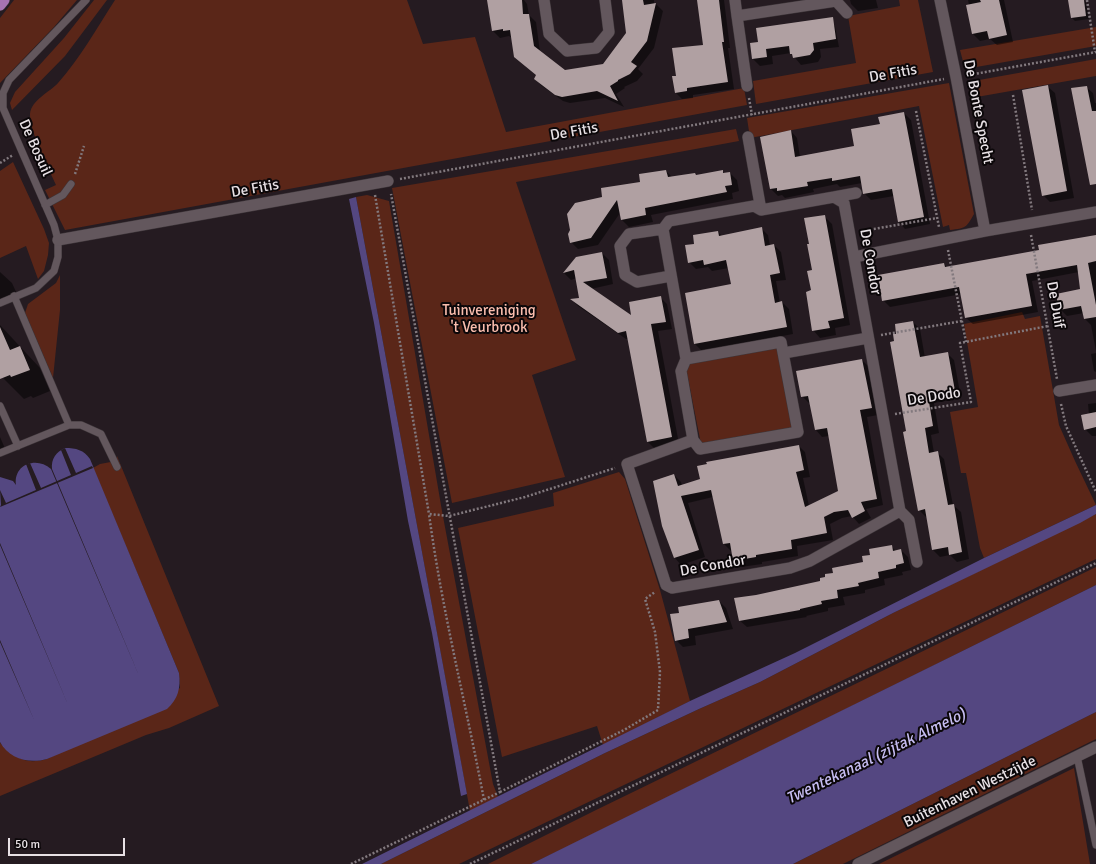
<!DOCTYPE html>
<style>
body{margin:0}
#map{position:relative;width:1096px;height:864px;overflow:hidden;background:#251b21;font-family:Signika,sans-serif}
canvas{display:block}
.scale{position:absolute;left:8px;top:838px;width:117px;height:18px;box-sizing:border-box;border:2px solid #e8e1e5;border-top:0;padding-left:5px;font-size:12px;line-height:14px;white-space:nowrap;color:#e8e1e5;-webkit-text-stroke:3px #0b0709;paint-order:stroke}
</style>
<div id="map">
<canvas width="1096" height="864"></canvas>
<div class="scale">50 m</div>
</div>
<script>
const ctx = document.querySelector('canvas').getContext('2d');
ctx.lineJoin = 'round';
function fill(path, color) { ctx.fillStyle = color; ctx.fill(path, 'evenodd'); }
function trace(path, color, width, dash) { ctx.strokeStyle = color; ctx.lineWidth = width; ctx.lineCap = dash ? 'butt' : 'round'; ctx.setLineDash(dash || []); ctx.stroke(path); }
function label(font, color, halo, rows, align = 'center') {
  ctx.font = font + ' Signika,sans-serif'; ctx.lineWidth = 4; ctx.setLineDash([]); ctx.textBaseline = 'middle'; ctx.strokeStyle = halo; ctx.fillStyle = color; for (const [text, x, y, turn = 0] of rows) {
    ctx.save(); ctx.translate(x, y); ctx.rotate((+turn || 0) * Math.PI / 180); ctx.textAlign = isNaN(turn) ? turn : align; if (halo) ctx.strokeText(text, 0, 0); ctx.fillText(text, 0, 0); ctx.restore();
  }
}
fill(new Path2D(`
 M14,0H77L54,27L0,83V18Z
 M94,0H107L65,56L12,110L10,103L15,92L64,38Z
 M115,0H407L423,44L475,37L506,132L744,88L747,105L65,230L45,190L56,185C49,169 29,130 30,114C31,100 50,92 58,83C80,58 97,28 115,0Z
 M899,0H918L933,72L756,104L753,81L856,63L848,16L900,6Z
 M1096,27V46L965,69L960,50Z
 M1096,59V76L971,98L968,82Z
 M949,83L974,214C966,228 966,228 950,230L949,225L943,227L919,106L750,138L747,118Z
 M736,129L739,141L516,182L576,360L532,375L565,477L452,503L392,188Z
 M13,162L44,229L49,243L48,255L44,271L38,279L26,246L0,258V171Z
 M367,195L389,201L442,511L493,784L498,797L470,811L356,197Z
 M60,275V310L53,378L25,313L28,304L56,283Z
 M1022,312L1025,319L1040,316L1059,425L1075,461L1096,505L984,558L980,548L966,473H961L950,412L978,407L964,324Z
 M777,346L793,428L701,444L686,368L690,362Z
 M117,456L219,706L169,728L146,735L0,796V742L1,744C18,758 24,765 47,759L180,688L179,673L93,468L100,464L116,461Z
 M619,472L625,479L660,590L690,701L603,745L597,726L502,757L458,528L554,506L553,493Z
 M1096,514V559L459,864H381L605,753L699,709L760,682L893,613Z
 M1096,567V585L573,844L531,864H488L596,810Z
 M1096,712V739L843,864H793Z
 M1074,768L1090,864H879Z`), '#5a2618');
fill(new Path2D(`
 M356,197L467,794L461,796L432,633L408,521L374,323L349,199Z
 M65,448C76,448 84,450 90,459L179,673C181,688 178,699 167,709L47,759C29,764 9,759 0,742V642L35,722L0,640V545L69,707L0,543V477L13,481L16,485L103,691L16,485C13,464 37,456 51,469L140,678L52,469C51,459 56,452 65,448Z
 M1096,505V514L1080,523L893,613L760,682L699,709L605,753L381,864H362L690,701L795,653L984,558Z
 M1096,585V712L793,864H531Z`), '#544781');
fill(new Path2D(`
 M65,448L76,473L92,466L93,468L0,507L1,505L0,490L6,503L36,490L26,464L30,463L41,488L71,475L61,450Z`), '#251b21');
fill(new Path2D(`
 M491,0H524L527,4L529,15L536,22L540,52L565,71L604,65L628,34L627,0H654V5L656,4L663,11L654,48L638,69L643,74L637,81L624,87L625,88L616,94L624,107L605,98L570,103L563,101L542,86L535,79L537,76L512,38L509,36L500,38L493,31Z
 M698,0H724L730,48H728L734,89L693,95V98L682,99L675,92L677,77L704,46Z
 M850,0H876L878,8L858,11L851,4Z
 M968,0H1004L1013,42L997,45L990,39L980,41L973,34L967,6L969,5Z
 M1079,0H1084L1086,3L1089,19L1075,21L1072,18Z
 M828,19L835,26L839,47L820,49L821,57L818,62L801,65L791,53L772,56L773,64L760,66L753,59L759,42Z
 M1047,86L1055,93L1074,198L1050,202L1043,195Z
 M1086,87L1093,93L1095,103H1096V143Z
 M904,113L911,120L930,224L905,229L899,222L894,196L871,200L864,193L862,183L840,187L837,184L813,189L814,192L785,198L782,195L778,196L771,189L791,131L797,138L800,157L856,147L881,125Z
 M666,171L672,177L697,176L722,171L725,174L730,173L737,180L739,191L732,193L733,199L651,215L653,222L629,227L622,220L620,213L598,245L578,249L571,242L603,198Z
 M825,217L832,224L850,325L835,328L836,335L820,338L813,330V271L810,244Z
 M762,229L768,235L770,246L774,245L781,252L786,280L776,281L780,303L782,302L789,309L793,334L702,351L695,344L686,294L732,285L729,268L712,271L708,267L696,269L689,262L695,245L718,232L722,236Z
 M1096,236V351L1091,325L1085,319L1084,313L1067,316L1060,309L1082,290L1079,272L1032,281L1038,312L973,324L966,318L962,294L890,307L883,300L944,264L948,268L1040,251Z
 M602,253L609,260L613,284L591,289L632,317L660,297L667,304L672,329L658,331L679,444L655,449L648,442L629,339H626L578,306L572,300L580,299L577,278L571,280L564,273L577,258Z
 M0,272L12,283L17,294L0,301Z
 M913,322L920,329L925,358L947,353L954,360L961,398L934,403L939,433L931,435L934,453L937,452L944,459L953,505L961,512L969,559L957,562L950,555L940,557L933,550L927,517H926L919,510L896,342L898,334Z
 M0,325L40,368L50,391L33,398L31,396L24,399L3,378L0,372Z
 M1096,353V372L1094,371L1091,354Z
 M862,360L869,367L878,415L867,417L883,505L866,509L871,518L859,524L852,516L842,518L830,524L833,540L797,546L798,556L762,562V564L741,567L734,560L732,550L731,551L724,544L713,497L688,503L705,557L681,565L675,558L663,526L674,475L681,482L682,486L799,446L805,452L810,477L803,478L809,506L840,491L829,436L822,437L816,430L810,403H809L802,396Z
 M1096,403V436H1092L1085,429L1089,415L1088,404Z
 M0,437L7,453L0,456Z
 M891,546L896,551L901,550L908,557L911,570L902,572L903,575L884,579L885,585L865,590V593L843,597L845,605L828,608V611L806,616L807,617L747,627L739,620L757,596L821,582L834,574L864,563L871,556Z
 M719,601L726,608L733,629L695,636L696,645L683,647L676,640L680,613Z`), '#0007');
fill(new Path2D(`
 M487,0H522L523,14H529L534,46L565,70L603,64L626,33L622,0H643L644,5L656,3L647,41L631,62L637,66L630,74L618,80V81L610,86L618,101L597,91L562,97L555,95L534,79L536,75L514,57L510,30L503,31V29L492,31Z
 M697,0H719L724,42H722L728,82L687,88V91L675,93L672,76H676L672,48L703,45Z
 M980,0H999L1007,35L989,39L987,31L972,34L966,5L981,2Z
 M1068,0H1084L1086,16L1071,18Z
 M833,17L836,39L813,43L814,50L810,55L793,58L792,54H790L789,46L766,49L767,57L752,59L750,43L758,42L756,28Z
 M1048,85L1067,191L1042,196L1022,90Z
 M1087,86L1092,111H1096V184L1090,185L1071,88Z
 M904,112L924,217L898,222L892,189L863,194L860,176L832,181V178L807,182L808,186L777,191V188L770,189L760,137L791,130L795,157L854,146L851,129L880,124L878,117Z
 M666,170L668,177L695,173L696,175L723,170V173L730,172L732,185L725,186L727,192L645,208L646,215L621,220L617,200L591,238L570,243L568,234L570,230L567,214L575,203L602,197L601,188L640,182L639,174Z
 M825,215L844,318L828,321L830,328L812,331L806,292L811,290L807,271L812,270L807,244H809L804,218Z
 M762,227L765,246L774,244L780,273L770,275L775,303L782,301L787,327L694,344L685,293L731,284L726,260L704,265L703,260L688,263L685,245L694,244L693,235L718,231L719,236Z
 M1096,235V261L1088,263L1096,305V317L1084,319L1081,306L1059,310L1056,294L1080,289L1077,265L1026,274L1032,306L965,318L959,287L882,301L878,275L944,263L945,267L995,258L1039,250L1038,245Z
 M602,252L607,278L583,282L631,315L629,302L661,296L666,322L651,324L672,437L647,442L626,331L618,333L570,299L579,298L574,270L563,273L576,257Z
 M913,321L920,357L948,352L955,391L928,396L933,426L925,428L929,453L938,451L948,505L954,504L962,552L949,555L948,547L932,550L925,509L918,511L903,432L906,431L890,342L894,341L893,334H896L895,324Z
 M0,327L10,350L20,346L30,370L11,377L10,375L0,379Z
 M862,359L872,408L860,410L877,499L861,502L865,511L852,518L848,510L834,512L824,517L827,533L791,540L792,549L756,555V557L733,561L730,543L723,544L711,490L681,496L699,550L674,558L662,526L653,481L674,474L678,486L700,479L697,466L707,464L706,462L799,445L804,470L796,472L805,507L838,491L827,428L815,430L808,396L801,397L796,371Z
 M1096,412V427L1084,430L1081,415Z
 M892,545L893,551L901,549L904,563L896,565V568L878,572L879,578L858,583L859,586L837,590L838,598L821,601L822,604L800,609V610L739,621L734,598L756,595L820,581V578L825,577V574L833,573L832,568L863,562L862,556L870,555L869,549Z
 M719,600L727,622L688,629L689,638L675,641L670,614L679,613L678,607Z`), '#b0a0a2');
const service = new Path2D(`
 M45,205L63,195L71,184
 M14,296L69,425
 M0,303L36,288L54,271L58,257V240L54,225L3,108V93L9,80L86,0
 M0,406L18,446
 M0,453L69,425H81L101,434L117,467
 M1077,756L1096,845`);
const minor = new Path2D(`
 M544,0L549,34L567,51L596,48L609,32L605,0
 M735,0L737,16L836,1V0
 M940,0L956,77L985,231
 M836,1L847,13
 M737,16L747,86
 M748,137L761,210
 M834,197L856,193
 M663,229L629,234L620,246L625,275L637,282L671,276
 M58,240L388,181
 M854,257L985,231L1096,212
 M784,353L868,338
 M686,359L781,342L798,432L700,449L693,440
 M1059,391L1096,385
 M900,511L810,561L790,568L672,588L666,585L627,464L693,440L681,371L686,359L663,229L669,221L754,206L761,210L834,197L844,203L900,511L909,520L917,562
 M858,864L1096,747`);
const primary = new Path2D(`
 M0,5L4,0`);
trace(service, '#3e363a', 8);
trace(minor, '#3e363a', 12);
trace(primary, '#3e363a', 12);
trace(new Path2D(`
 M1087,0L1095,52
 M969,75L1096,52
 M1013,95L1032,210
 M749,98L752,115
 M916,111L939,227
 M0,163L13,155
 M75,174L84,146
 M400,179L944,79
 M375,195L429,514
 M862,231L937,218
 M1031,235L1057,379
 M948,250L966,342
 M881,335L962,321
 M1061,404L1066,426L1096,492
 M895,414L971,402L960,343L1048,326
 M500,792L624,730L658,710L660,672L655,632L645,599L655,592
 M484,800C466,704 442,611 429,514L449,516L525,497L615,468
 M351,864L500,792L391,194
 M470,864L1096,563`), '#82797e', 2.5, [2, 2]);
trace(service, '#63575d', 7);
trace(minor, '#63575d', 11);
trace(primary, '#a673b2', 11);
label('15px', '#e8e1e5', '#0b0709', [
 ["De Fitis",893,74,-10],
 ["De Bonte Specht",978,112,79],
 ["De Fitis",574,132,-10],
 ["De Bosuil",35,148,66],
 ["De Fitis",255,189,-10],
 ["De Condor",870,262,80],
 ["De Duif",1055,305,80],
 ["De Dodo",934,397,-9],
 ["De Condor",713,566,-10],
 ["Buitenhaven Westzijde",970,792,-26]
]);
label('15px', '#fabdad', '#0b0709', [
 ["Tuinvereniging",489,311],
 ["'t Veurbrook",489,328]
]);
label('italic 16px', '#c6bdf2', '#0b0709', [
 ["Twentekanaal (zijtak Almelo)",876,757,-26]
]);
</script>
